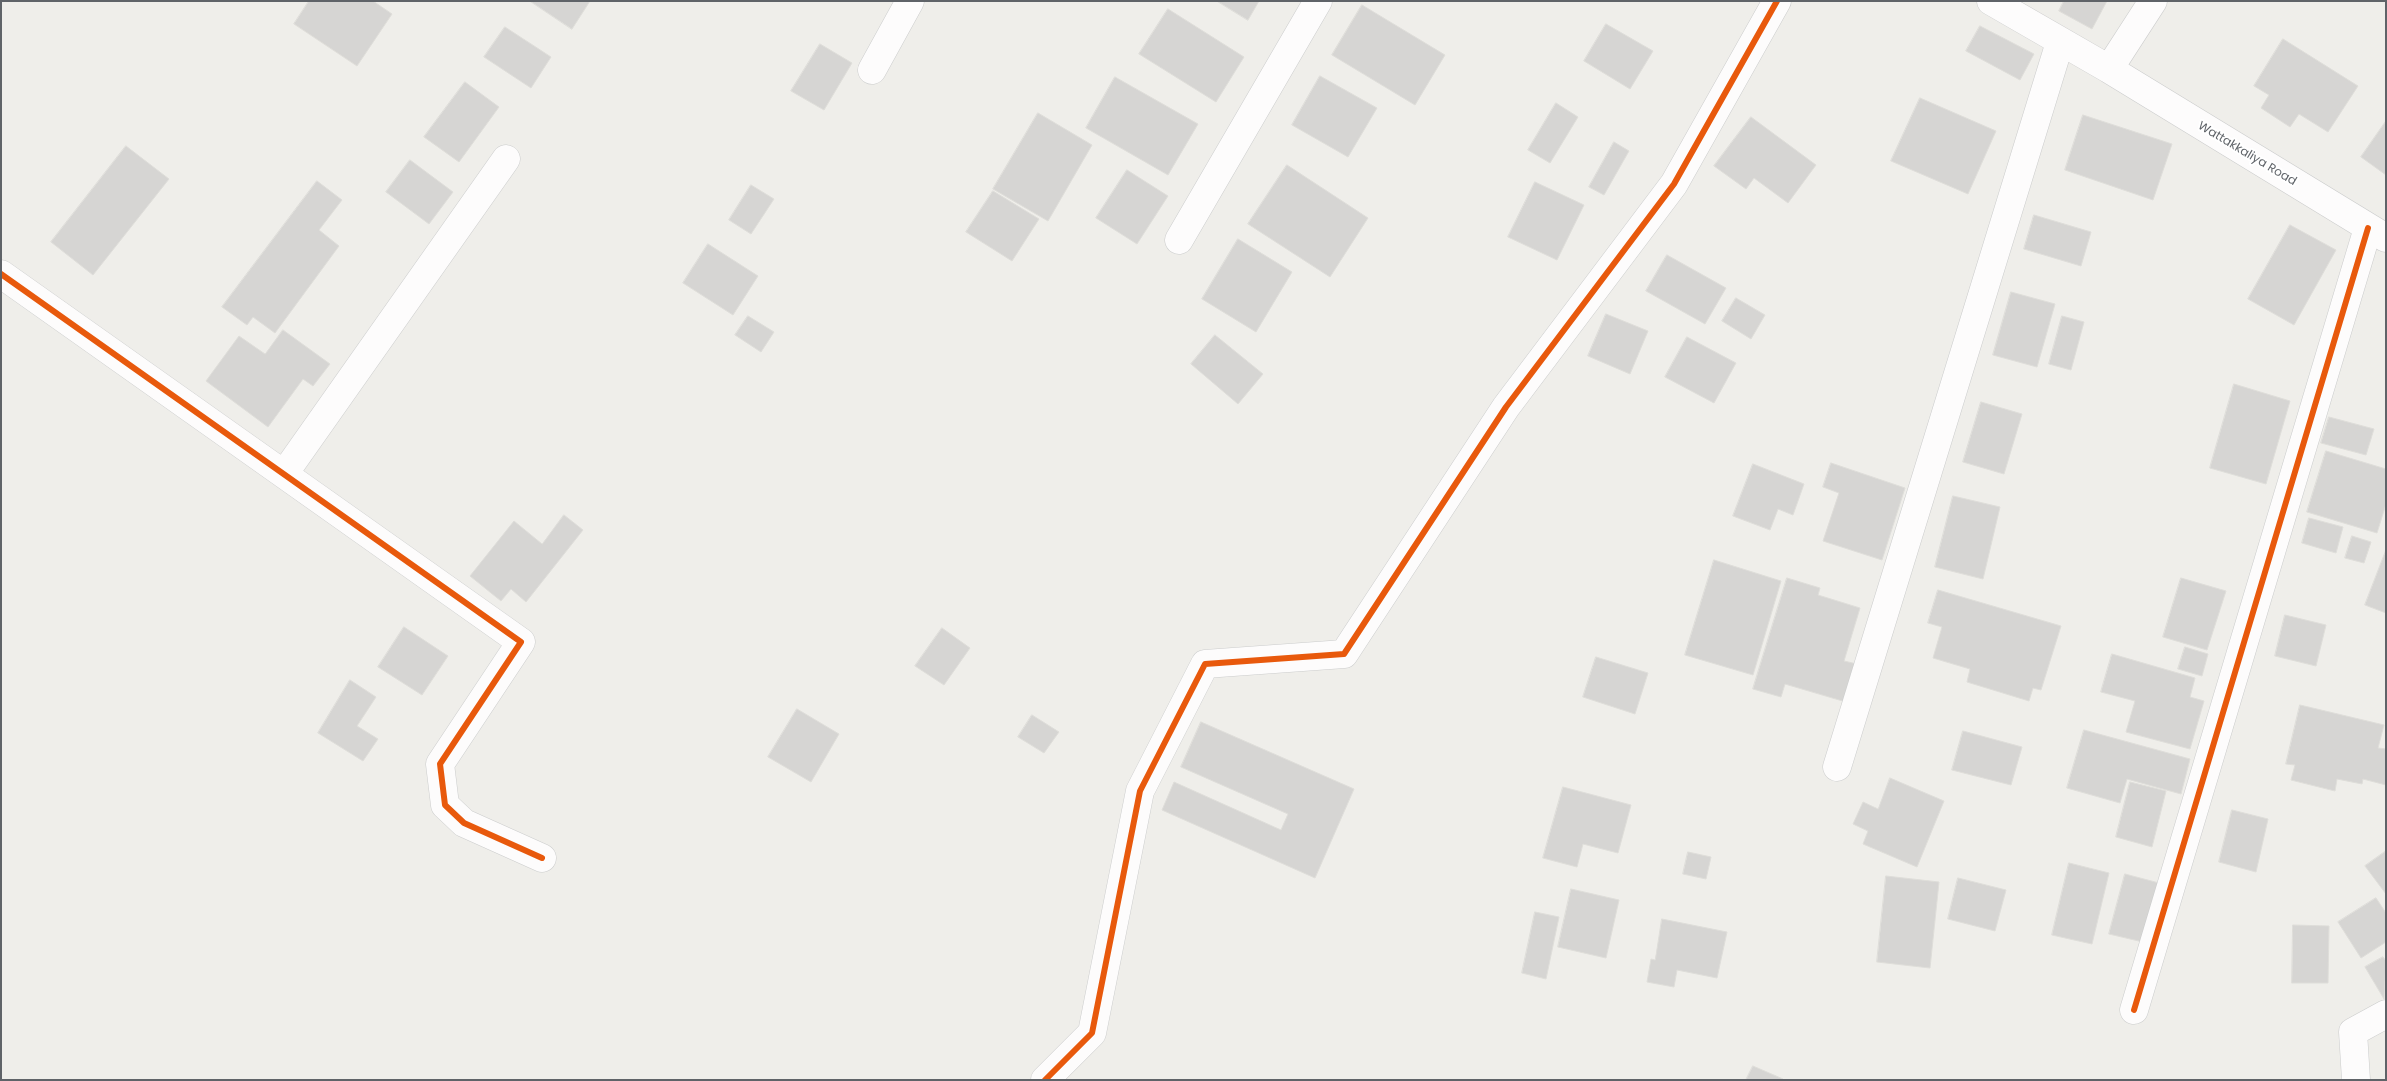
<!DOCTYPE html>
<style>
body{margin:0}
#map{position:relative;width:2387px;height:1081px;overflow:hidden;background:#efeeea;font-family:Poppins,sans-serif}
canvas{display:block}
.frame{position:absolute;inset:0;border:2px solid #5f6368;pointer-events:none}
</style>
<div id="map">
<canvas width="2387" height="1081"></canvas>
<div class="frame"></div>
</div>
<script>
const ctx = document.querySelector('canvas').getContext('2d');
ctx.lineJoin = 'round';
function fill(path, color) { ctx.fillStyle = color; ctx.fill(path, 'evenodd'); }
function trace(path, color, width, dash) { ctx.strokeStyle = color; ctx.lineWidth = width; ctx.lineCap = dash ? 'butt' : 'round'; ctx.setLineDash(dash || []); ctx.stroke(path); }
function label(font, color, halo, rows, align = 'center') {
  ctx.font = font + ' Poppins,sans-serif'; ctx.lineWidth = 4; ctx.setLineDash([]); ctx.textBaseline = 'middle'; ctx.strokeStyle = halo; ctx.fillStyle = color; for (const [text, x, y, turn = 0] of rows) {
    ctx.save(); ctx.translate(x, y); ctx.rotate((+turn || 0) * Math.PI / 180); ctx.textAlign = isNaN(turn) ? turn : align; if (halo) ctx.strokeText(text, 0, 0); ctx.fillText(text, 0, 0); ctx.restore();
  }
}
const building = new Path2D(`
 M309,1H373L392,14L357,66L294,24Z
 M530,1H590L572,29Z
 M1217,1H1259L1248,20Z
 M2064,1H2107L2092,29L2059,11Z
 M1362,5L1445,55L1415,105L1332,55Z
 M1168,9L1244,57L1216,102L1139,54Z
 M1606,24L1653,51L1630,89L1584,61Z
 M1980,26L2034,54L2020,80L1966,51Z
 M505,27L551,57L531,88L484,57Z
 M2283,39L2358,86L2328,132L2299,114L2290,127L2261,108L2269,95L2254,86Z
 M820,44L852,63L824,110L791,91Z
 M1320,76L1377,108L1348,157L1292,125Z
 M1115,77L1198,124L1168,175L1086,128Z
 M465,82L499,107L459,162L424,137Z
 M1920,98L1996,131L1968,194L1891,161Z
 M1556,103L1578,117L1550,163L1528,150Z
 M1038,113L1092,145L1048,221L993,189Z
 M2083,115L2172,144L2153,200L2065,170Z
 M1751,117L1816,165L1788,203L1754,178L1746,189L1714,166Z
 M2386,121V175L2361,157Z
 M1614,142L1629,151L1604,195L1589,187Z
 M126,146L169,179L93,275L51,242Z
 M410,160L453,192L429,224L386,192Z
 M1287,165L1368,218L1330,277L1248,224Z
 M1127,170L1168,196L1137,244L1096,218Z
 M317,181L342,200L319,230L339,246L275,333L253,317L247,325L222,307Z
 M1535,182L1584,205L1557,260L1508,237Z
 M751,185L774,199L751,234L729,220Z
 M993,191L1039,219L1012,261L966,232Z
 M2034,215L2091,232L2081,266L2024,249Z
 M2290,225L2336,250L2294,325L2248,299Z
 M1238,239L1292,272L1256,332L1202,299Z
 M708,244L758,276L733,315L683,283Z
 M1667,255L1726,288L1705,324L1646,291Z
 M2011,292L2055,304L2037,367L1993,355Z
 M1736,298L1765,315L1751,339L1722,321Z
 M1606,314L1648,331L1630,374L1588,356Z
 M748,316L774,332L761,352L735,335Z
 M2062,316L2084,322L2071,370L2049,364Z
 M283,330L330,364L313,386L303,379L268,427L206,381L239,336L265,354Z
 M1215,335L1263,374L1238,404L1191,364Z
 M1687,337L1736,363L1714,403L1665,377Z
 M2234,384L2290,401L2266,484L2210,468Z
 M1981,402L2022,414L2004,474L1963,462Z
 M2329,417L2374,429L2366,455L2321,443Z
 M2326,451L2386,469V504L2377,533L2307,512Z
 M1831,463L1905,488L1882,560L1823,541L1839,493L1823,487Z
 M1753,464L1804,484L1793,515L1778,509L1770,530L1733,516Z
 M1953,496L2000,507L1983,579L1935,567Z
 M564,515L583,530L526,602L511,589L501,601L470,576L514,521L542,544Z
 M2309,518L2343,527L2336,553L2302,543Z
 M2352,536L2371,542L2364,563L2345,558Z
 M2386,550V613L2365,605Z
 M1714,560L1781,581L1753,675L1685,655Z
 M1787,578L1820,588L1818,595L1860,608L1844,661L1857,664L1846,702L1785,684L1781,697L1753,689Z
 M2181,578L2226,591L2207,650L2163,637Z
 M1938,590L2061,626L2041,690L2033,688L2029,701L1967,682L1970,669L1933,658L1942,627L1928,623Z
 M2285,615L2326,625L2316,666L2275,656Z
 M404,627L448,656L422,695L378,667Z
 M942,628L970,648L944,685L915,666Z
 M2185,647L2208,654L2202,676L2178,669Z
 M2112,654L2195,678L2190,697L2204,701L2190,749L2126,732L2135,701L2101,692Z
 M1596,657L1648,673L1635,714L1583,697Z
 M350,680L376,697L357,726L378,739L363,761L318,733Z
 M2300,705L2384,725L2378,748L2386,749V785L2363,779L2362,784L2337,779L2335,791L2291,780L2295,765L2286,764Z
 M797,709L839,734L811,782L768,757Z
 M1032,715L1059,732L1044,753L1018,737Z
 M1201,722L1354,789L1315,878L1162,810L1174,782L1281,830L1288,814L1181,767Z
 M2084,730L2190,759L2181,794L2127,779L2120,803L2067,788Z
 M1963,731L2022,747L2011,785L1952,770Z
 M1890,778L1944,801L1917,867L1863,844L1868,831L1853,824L1863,802L1878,809Z
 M2130,782L2166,791L2152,847L2116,837Z
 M1563,787L1631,805L1618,853L1583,844L1577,867L1543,858Z
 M2232,810L2268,819L2256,872L2219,862Z
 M2386,851V894L2365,866Z
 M1688,852L1711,857L1706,879L1683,874Z
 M2069,863L2109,873L2092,944L2052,935Z
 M2125,874L2159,883L2143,942L2109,934Z
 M1886,876L1939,882L1930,968L1877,962Z
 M1958,878L2006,890L1995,931L1948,919Z
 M1571,889L1619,900L1606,958L1558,947Z
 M2376,898L2386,913V942L2361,958L2338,922Z
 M1535,912L1559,917L1546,979L1522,973Z
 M1662,919L1727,932L1717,978L1677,970L1674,987L1647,982L1651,959L1655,960Z
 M2293,925L2329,926L2328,983H2292Z
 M2383,957L2386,961L2384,999L2365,967Z
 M1753,1066L1783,1079L1782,1080H1746Z`);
fill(building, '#d6d5d3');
trace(building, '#deddd9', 1);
const minor = new Path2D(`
 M1991,1L2109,69L2386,238
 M2109,69L2153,1
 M872,70L910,1
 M1179,240L1318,1
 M1,274L521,642L440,764L445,805L464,823L542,858
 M284,474L506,159
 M1837,767L2060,42
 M2134,1010L2368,228
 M1045,1080L1092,1033L1140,791L1205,664L1344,654L1506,407L1674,184L1777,1
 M2356,1080L2353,1032L2386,1014`);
trace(minor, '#cbcccc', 29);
trace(minor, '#fdfcfc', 28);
trace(new Path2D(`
 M1,274L521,642L440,764L445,805L464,823L542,858
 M2134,1010L2368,228
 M1045,1080L1092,1033L1140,791L1205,664L1344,654L1506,407L1674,184L1777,1`), '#e8590c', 6);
label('12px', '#5f6368', '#fff', [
 ["Wattakkaliya Road",2247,154,31]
]);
</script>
